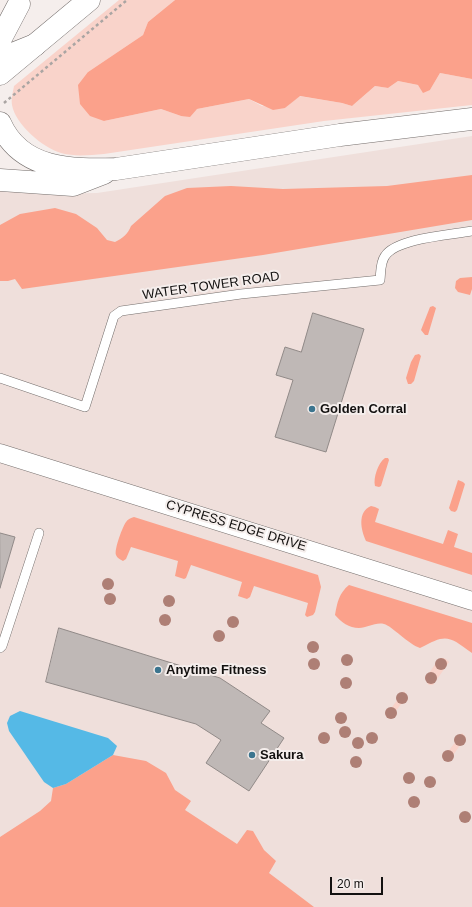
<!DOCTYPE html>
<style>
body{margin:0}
#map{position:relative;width:472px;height:907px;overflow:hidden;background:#f5eeec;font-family:Arial,sans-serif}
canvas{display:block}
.scale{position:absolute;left:330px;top:877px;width:53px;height:18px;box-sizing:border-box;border:2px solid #131110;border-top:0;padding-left:5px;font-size:12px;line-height:14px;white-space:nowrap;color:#131110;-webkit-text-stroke:3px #f5eeec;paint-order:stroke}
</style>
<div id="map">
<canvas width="472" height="907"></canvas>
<div class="scale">20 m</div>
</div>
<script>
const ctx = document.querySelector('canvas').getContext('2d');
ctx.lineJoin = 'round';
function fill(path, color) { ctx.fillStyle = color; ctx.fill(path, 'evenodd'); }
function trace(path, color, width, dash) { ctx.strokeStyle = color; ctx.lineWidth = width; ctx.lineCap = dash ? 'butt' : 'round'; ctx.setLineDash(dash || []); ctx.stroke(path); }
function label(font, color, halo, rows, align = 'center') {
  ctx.font = font + ' Arial,sans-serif'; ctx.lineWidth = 4; ctx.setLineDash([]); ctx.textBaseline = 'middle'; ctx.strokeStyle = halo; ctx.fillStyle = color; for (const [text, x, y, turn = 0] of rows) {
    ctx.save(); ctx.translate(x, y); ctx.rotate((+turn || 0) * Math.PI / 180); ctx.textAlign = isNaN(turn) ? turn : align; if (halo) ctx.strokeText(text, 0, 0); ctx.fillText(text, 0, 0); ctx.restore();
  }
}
fill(new Path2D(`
 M472,136V907H0V190L49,194L97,193Z`), '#efdfdb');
fill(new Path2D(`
 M119,0H175L148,22L143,35L88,72L104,121L161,109L181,116L197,109L249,99L262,106L285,108L299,96L342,103L352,106L375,86L388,88L398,81L418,85L430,90L440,73L472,79V105L324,121L104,154C89,155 76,157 61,153C43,148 15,124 12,105C11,98 13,92 14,86Z
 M443,658L446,659L449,662L433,685H429L427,683V676L438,660Z
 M404,691L407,696L390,719L386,717V715Z
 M462,733L466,737L451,758L447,761L444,757Z`), '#f9d3ca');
fill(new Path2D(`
 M175,0H472V79L440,73L430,90L423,93L418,85L398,81L388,88L375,86L352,106L342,103L300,96L285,108L273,110L249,99L197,109L190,117L181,116L161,109L104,121L90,116L80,104L78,85L88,72L143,35L148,22Z
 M472,175V220L263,255L22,289L15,279L8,281H0V225L20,214L55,208L76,214L97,228L107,240L115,242C123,238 128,234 131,226L165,196L187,188L231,186L283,189L387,186Z
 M472,277V289L470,295L458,292L455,288L456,281L460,278Z
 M433,306L436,308L428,335H425L421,330L430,307Z
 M419,354L421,356L414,381L411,384H408L406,378L411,362L415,355Z
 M385,458H388L389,460L381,486L379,487L375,486C373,478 378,463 385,458Z
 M458,480L463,482L465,484L457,510L455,512L451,511L449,508Z
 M371,506L375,507L379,509L375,522L443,544L448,530L458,534L454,547L472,553V575L366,541C361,530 357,512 371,506Z
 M134,517L318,575L321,587L315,612L313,615L307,617L305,615L308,603L254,586L250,597L247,599L238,596L242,582L191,565L186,578L184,579L175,576L178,561L131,547L126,559L123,561C120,559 117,558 116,555C114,549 123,526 126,522C128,519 131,518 134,517Z
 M349,585L472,623V653C448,635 446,634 420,648C408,644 392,626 384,624C375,622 367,628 359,628C349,628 341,622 335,615C337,603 339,593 349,585Z
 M113,755L146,761L166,773L175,790L191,801L185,810L237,844L247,830L253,831L264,850L276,861L269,873L314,907H0V837L40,811L51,801L53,788L66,784Z`), '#fba18b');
fill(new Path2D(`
 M20,711L108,738L117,746L113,755L66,784L53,788L44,782L9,731L7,723L10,716Z`), '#55b9e6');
const building = new Path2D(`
 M313,313L364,329L326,452L275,437L293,380L276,375L285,347L301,352Z
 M0,533L15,537L0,588Z
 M59,628L220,678L270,711L261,723L284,738L249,791L206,763L221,740L196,724L46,682Z`);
fill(building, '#bfb8b6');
trace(building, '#918a88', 1);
const lane = new Path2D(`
 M0,378L85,407L114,316L121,311L241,294L380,280C381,272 380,263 385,256C397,238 451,235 472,231
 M0,648L2,646L39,533`);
const street = new Path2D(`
 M0,453L472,601`);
const primary = new Path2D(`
 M0,74L89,0`);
const highway = new Path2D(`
 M0,40L19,4
 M0,59L35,45
 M0,123C21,171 72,170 116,169L340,135L472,119
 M0,180L73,185L104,173`);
trace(lane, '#746e6c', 10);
trace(street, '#746e6c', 19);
trace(primary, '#746e6c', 23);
trace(highway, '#746e6c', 23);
trace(new Path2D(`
 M4,103L127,0`), '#aaa5a3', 2.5, [3, 3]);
trace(lane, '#fff', 9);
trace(street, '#fff', 18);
trace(primary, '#fff', 22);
trace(highway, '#fff', 22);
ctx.fillStyle = '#ae7f75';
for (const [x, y] of [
 [108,584],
 [110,599],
 [169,601],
 [165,620],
 [233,622],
 [219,636],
 [313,647],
 [347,660],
 [314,664],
 [441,664],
 [431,678],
 [346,683],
 [402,698],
 [391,713],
 [341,718],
 [345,732],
 [324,738],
 [372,738],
 [460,740],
 [358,743],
 [448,756],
 [356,762],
 [409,778],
 [430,782],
 [414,802],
 [465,817]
]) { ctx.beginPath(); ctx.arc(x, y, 6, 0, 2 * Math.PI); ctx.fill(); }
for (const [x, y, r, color] of [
 [312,409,4,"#3c758f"],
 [158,670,4,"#3c758f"],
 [252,755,4,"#3c758f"]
]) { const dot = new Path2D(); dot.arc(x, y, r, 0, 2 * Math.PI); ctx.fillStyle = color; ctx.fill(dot); trace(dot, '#f5eeec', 1.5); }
label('13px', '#131110', '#f5eeec', [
 ["WATER TOWER ROAD",211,286,-8],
 ["CYPRESS EDGE DRIVE",236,526,17]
]);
label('bold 13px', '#131110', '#f5eeec', [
 ["Golden Corral",320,409],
 ["Anytime Fitness",166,670],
 ["Sakura",260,755]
], 'left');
</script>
